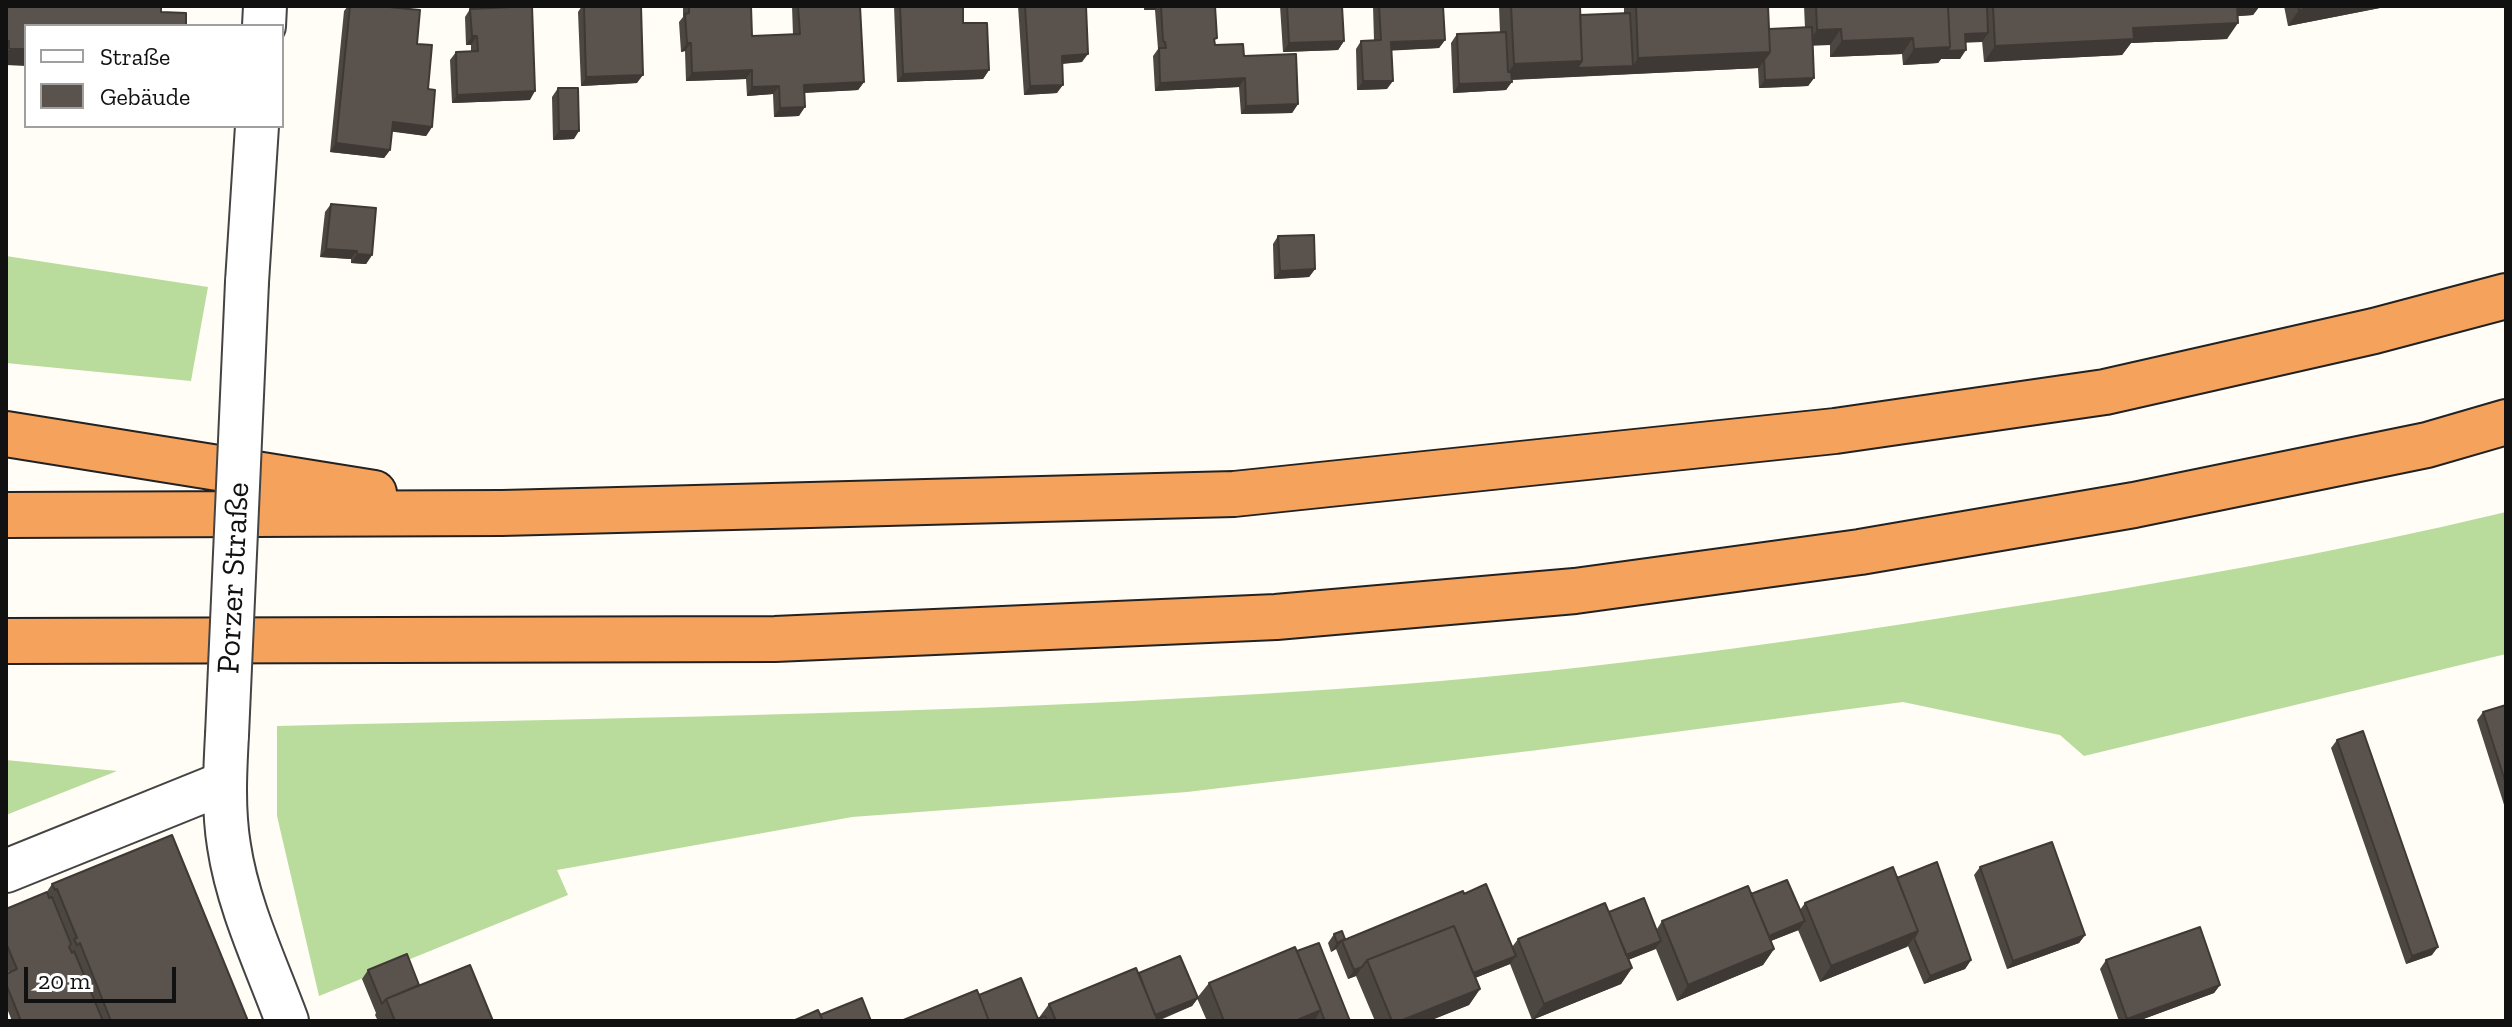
<!DOCTYPE html>
<meta charset="utf-8">
<style>
body{margin:0}
#map{position:relative;width:2512px;height:1027px;overflow:hidden;background:#fffdf5;font-family:"Zilla Slab",serif}
canvas{display:block}
.frame{position:absolute;inset:0;border:8px solid #111;pointer-events:none}
.legend{position:absolute;left:24px;top:24px;width:260px;height:104px;box-sizing:border-box;background:#fff;border:2px solid #a0a0a0;margin:0;padding:10px 14px;list-style:none;font-size:24px;color:#111}
.legend li{display:flex;align-items:center;gap:16px;height:40px}
.legend b{width:40px;border:2px solid #a0a0a0}
.scale{position:absolute;left:24px;top:967px;width:152px;height:36px;box-sizing:border-box;border:4px solid #111;border-top:0;padding-left:10px;font-size:24px;line-height:28px;white-space:nowrap;color:#111;-webkit-text-stroke:6px #fff;paint-order:stroke}
</style>
<div id="map">
<canvas width="2512" height="1027"></canvas>
<div class="frame"></div>
<ul class="legend">
<li><b style="height:10px;background:#fff"></b>Straße</li>
<li><b style="height:22px;background:#5a524d"></b>Gebäude</li>
</ul>
<div class="scale">20 m</div>
</div>
<script>
const ctx = document.querySelector('canvas').getContext('2d');
ctx.lineJoin = 'round';
function fill(path, color) { ctx.fillStyle = color; ctx.fill(path, 'evenodd'); }
function trace(path, color, width, dash) { ctx.strokeStyle = color; ctx.lineWidth = width; ctx.lineCap = dash ? 'butt' : 'round'; ctx.setLineDash(dash || []); ctx.stroke(path); }
function label(font, color, halo, rows, align = 'center') {
  ctx.font = font + ' "Zilla Slab",serif'; ctx.lineWidth = 8; ctx.setLineDash([]); ctx.textBaseline = 'middle'; ctx.strokeStyle = halo; ctx.fillStyle = color; for (const [text, x, y, turn = 0] of rows) {
    ctx.save(); ctx.translate(x, y); ctx.rotate((+turn || 0) * Math.PI / 180); ctx.textAlign = isNaN(turn) ? turn : align; if (halo) ctx.strokeText(text, 0, 0); ctx.fillText(text, 0, 0); ctx.restore();
  }
}
fill(new Path2D(`
 M6,256L208,287L191,381L6,363Z
 M2506,512V654L2084,756L2060,735L1903,702L1538,750L1187,792L852,817L557,870L568,895L319,996L277,816V726C653,717 1029,713 1404,684C1598,669 1793,642 1985,611C2160,584 2334,553 2506,512Z
 M6,760L117,771L6,815Z`), '#b9dc9c');
const street = new Path2D(`
 M264,26L265,6
 M247,282L257,126
 M227,735C225,771 223,809 229,846C238,906 266,964 287,1021
 M6,871L224,783`);
const highway = new Path2D(`
 M6,434L374,493
 M6,515L502,513L1234,494L1835,431L2105,392L2374,331L2506,296
 M6,641L775,639L1276,617L1575,591L1860,552L2134,505L2427,445L2506,422`);
trace(street, '#444', 46);
trace(highway, '#222', 48);
trace(street, '#fff', 42);
trace(highway, '#f5a25d', 44);
const streetBridge = new Path2D(`
 M227,735L247,282`);
trace(streetBridge, '#444', 46, []);
trace(streetBridge, '#fff', 42);
fill(new Path2D(`
 M348,6H379L417,44L428,89L432,127L426,136L392,131L390,150L384,158L330,152L344,11Z
 M582,6H641L637,83L581,86L578,12Z
 M683,6H751L752,36L793,35L792,6H860L864,82L858,90L804,93L799,116L774,117L773,94L747,96L746,79L686,81L685,51L681,52L679,22L683,17Z
 M894,6H963V23L989,70L983,79L897,82Z
 M1018,6H1086L1082,62L1062,64L1057,93L1024,95Z
 M1144,6H1215V45L1244,56L1298,104L1292,113L1241,114L1239,87L1155,91L1153,56L1158,49L1155,10H1144Z
 M1280,6H1342L1344,41L1338,50L1283,52Z
 M1373,6H1443L1445,40L1439,48L1392,50L1387,89L1357,90L1356,49L1361,41L1374,40Z
 M1499,6H1580V15L1624,13V6H1768L1769,29L1805,28L1804,6L2259,7L2253,15L2238,16L2227,39L2131,43L2122,55L1984,62L1982,41L1965,42L1960,59H1941L1938,63L1903,65L1902,54L1830,57V45H1813L1814,78L1808,86L1759,88L1758,68L1512,80L1506,90L1453,93L1451,43L1457,34L1500,32Z
 M2284,6H2390L2288,26Z
 M470,9L530,100L452,103L450,60L456,52L471,51V45H466L465,17Z
 M558,88L574,139L553,140L552,97Z
 M331,204L372,255L366,264L351,263V259L320,257L325,212Z
 M1278,236L1315,269L1309,277L1274,279L1273,244Z
 M2506,705V811L2477,720L2483,712Z
 M2337,740L2432,955L2406,964L2331,748Z
 M1980,867L2085,935L2079,943L2007,969L1974,875Z
 M1897,878L1971,960L1965,969L1924,984L1908,946L1820,982L1798,930L1771,941L1774,949L1763,965L1677,1001L1656,949L1628,960L1632,968L1621,984L1532,1020L1510,964L1475,978L1480,989L1469,1005L1429,1021H1375L1356,976L1348,979L1336,949L1331,952L1328,943L1334,934L1345,939L1464,894L1512,947L1518,939L1657,929L1662,921L1751,894L1800,910L1805,903Z
 M52,884L248,1021H12L6,1006V974L9,973L6,966V909L46,893Z
 M1297,951L1350,1021H1316L1315,1019L1314,1021H1207L1197,998L1209,983Z
 M2106,960L2220,985L2214,993L2138,1021H2119L2100,969Z
 M368,970L419,985L493,1021H378L375,1015L376,1013L362,979Z
 M1138,973L1198,998L1192,1006L1158,1021H901L979,995L1038,1019L1049,1004Z`), '#4d4742');
fill(new Path2D(`
 M1147,6H1158L1155,10H1144Z
 M2318,6H2390L2288,26L2299,10Z
 M2259,7L2253,15L2226,17L2231,8Z
 M2238,23L2227,39L2131,43L2122,55L1984,62L1995,46L2133,28Z
 M1841,29L1830,45L1806,46L1817,30Z
 M1988,33L1982,42L1959,43L1965,34Z
 M472,36H477L471,45H466Z
 M1913,38L1902,54L1830,57L1842,41Z
 M1445,40L1439,48L1385,51L1391,42Z
 M1344,41L1338,50L1283,52L1289,43Z
 M687,43H691L685,51L681,52Z
 M1950,47L1966,50L1960,59H1941L1938,63L1903,65L1914,49Z
 M9,49H26V66L6,65V52Z
 M1770,52L1759,68L1503,80L1514,64L1582,61L1633,66L1638,58Z
 M1088,54L1082,62L1056,64L1062,56Z
 M752,70L746,79L686,81L692,73Z
 M989,70L983,79L897,82L903,74Z
 M643,75L637,83L581,86L586,77Z
 M1245,78L1239,87L1155,91L1160,83Z
 M1814,78L1808,86L1759,88L1765,80Z
 M1363,81H1393L1387,89L1357,90Z
 M864,82L858,90L798,93L804,85Z
 M1512,82L1506,90L1453,93L1459,84Z
 M1063,85L1057,93L1024,95L1030,86Z
 M779,86L773,94L747,96L752,87Z
 M535,91L530,100L452,103L457,95Z
 M1298,104L1292,113L1241,114L1246,106Z
 M805,107L799,116L774,117L780,108Z
 M393,122L432,127L426,136L387,131Z
 M559,131H579L574,139L553,140Z
 M336,143L390,150L384,158L330,152Z
 M326,249L357,251L351,259L320,257Z
 M357,254L372,255L366,264L351,263Z
 M1315,269L1309,277L1274,279L1280,271Z
 M1805,921L1799,930L1755,947L1761,939Z
 M1918,931L1907,947L1820,982L1831,966Z
 M2085,935L2079,943L2007,969L2013,961Z
 M1342,941L1336,949L1331,952L1337,943Z
 M1661,941L1655,949L1613,966L1619,958Z
 M2438,947L2432,955L2406,964L2412,956Z
 M1774,949L1763,965L1677,1001L1688,985Z
 M1516,956L1510,964L1460,984L1466,976Z
 M1971,960L1965,969L1924,984L1930,976Z
 M1362,967L1356,976L1348,979L1354,970Z
 M1632,968L1621,984L1532,1020L1544,1004Z
 M2220,985L2214,993L2138,1021H2125L2127,1019Z
 M1480,989L1469,1005L1429,1021H1400Z
 M1198,998L1192,1006L1155,1021V1015Z
 M1321,1010L1314,1021H1295Z`), '#3f3936');
const building = new Path2D(`
 M6,6H161V12L186,13V26H26V49H9V41H6Z
 M350,6H379L420,10L417,44L432,45L428,89L435,90L432,127L393,122L390,150L336,143Z
 M532,6L535,91L457,95L456,52L478,51L477,36H472L470,9Z
 M584,6H641L643,75L586,77Z
 M689,6H751L752,36L800,34L798,6H860L864,82L804,85L805,107L780,108L779,86L752,87V70L692,73L691,43H687L685,14L689,13Z
 M900,6H963V23H987L989,70L903,74Z
 M1025,6H1086L1088,54L1062,56L1063,85L1030,86Z
 M1161,6H1215L1217,38L1214,39L1215,45L1243,44L1244,56L1296,54L1298,104L1246,106L1245,78L1160,83L1159,48H1166L1165,42L1163,41Z
 M1287,6H1342L1344,41L1289,43Z
 M1379,6H1443L1445,40L1391,42L1393,81H1363L1361,41L1381,40Z
 M1511,6H1580L1582,61L1514,64Z
 M1636,6H1768L1770,52L1638,58Z
 M1816,6H1948L1950,47L1914,49L1913,38L1842,41L1841,29L1817,30Z
 M1948,6H1987L1988,33L1965,34L1966,50L1947,51L1950,47Z
 M1993,6H2237L2238,23L2133,28L2134,39L1995,46Z
 M2237,6H2259V7L2237,8Z
 M2298,6H2318L2299,10Z
 M1630,13L1633,66L1577,68L1582,61L1580,15Z
 M1812,27L1814,78L1765,80L1764,60L1770,52L1769,29Z
 M1506,32L1508,72H1511L1512,82L1459,84L1457,34Z
 M558,88H578L579,131H559Z
 M331,204L376,208L372,255L357,254V251L326,249Z
 M1314,235L1315,269L1280,271L1278,236Z
 M2506,705V784L2483,712Z
 M2363,731L2438,947L2412,956L2337,740Z
 M172,835L248,1021H111L80,943L77,945L74,939L77,938L57,889L55,890L52,884Z
 M2052,842L2085,935L2013,961L1980,867Z
 M1937,862L1971,960L1930,976L1914,938L1918,931L1897,878Z
 M1893,867L1918,931L1831,966L1805,903Z
 M1787,880L1805,921L1769,936L1751,894Z
 M1486,884L1516,956L1473,973L1454,926L1367,960L1362,967L1354,970L1342,941L1463,891L1464,894Z
 M1748,886L1774,949L1688,985L1662,921Z
 M47,892L49,898L52,897L71,944L69,947L72,953L74,951L103,1021H21L6,984V974L17,969L6,943V909Z
 M1644,898L1661,941L1626,955L1609,912Z
 M1605,903L1632,968L1544,1004L1518,939Z
 M1454,926L1480,989L1400,1021H1392L1367,960Z
 M2200,927L2220,985L2127,1019L2106,960Z
 M1342,931L1345,939L1337,943L1334,934Z
 M1319,943L1350,1021H1325L1297,951Z
 M1295,947L1321,1010L1295,1021H1224L1209,983Z
 M407,954L419,985L386,999L382,1004L368,970Z
 M1180,956L1198,998L1155,1015L1139,973Z
 M470,965L493,1021H395L386,999Z
 M1136,968L1158,1021H1056L1049,1004Z
 M1021,978L1038,1019L1045,1016L1047,1021H989L979,995Z
 M977,990L989,1021H901Z
 M862,998L871,1021H823L820,1015Z
 M818,1010L823,1021H793Z`);
fill(building, '#5a524d');
trace(building, '#3f3936', 2);
label('32px', '#111', '#fff', [
 ["Porzer Straße",234,578,-87]
]);
</script>
